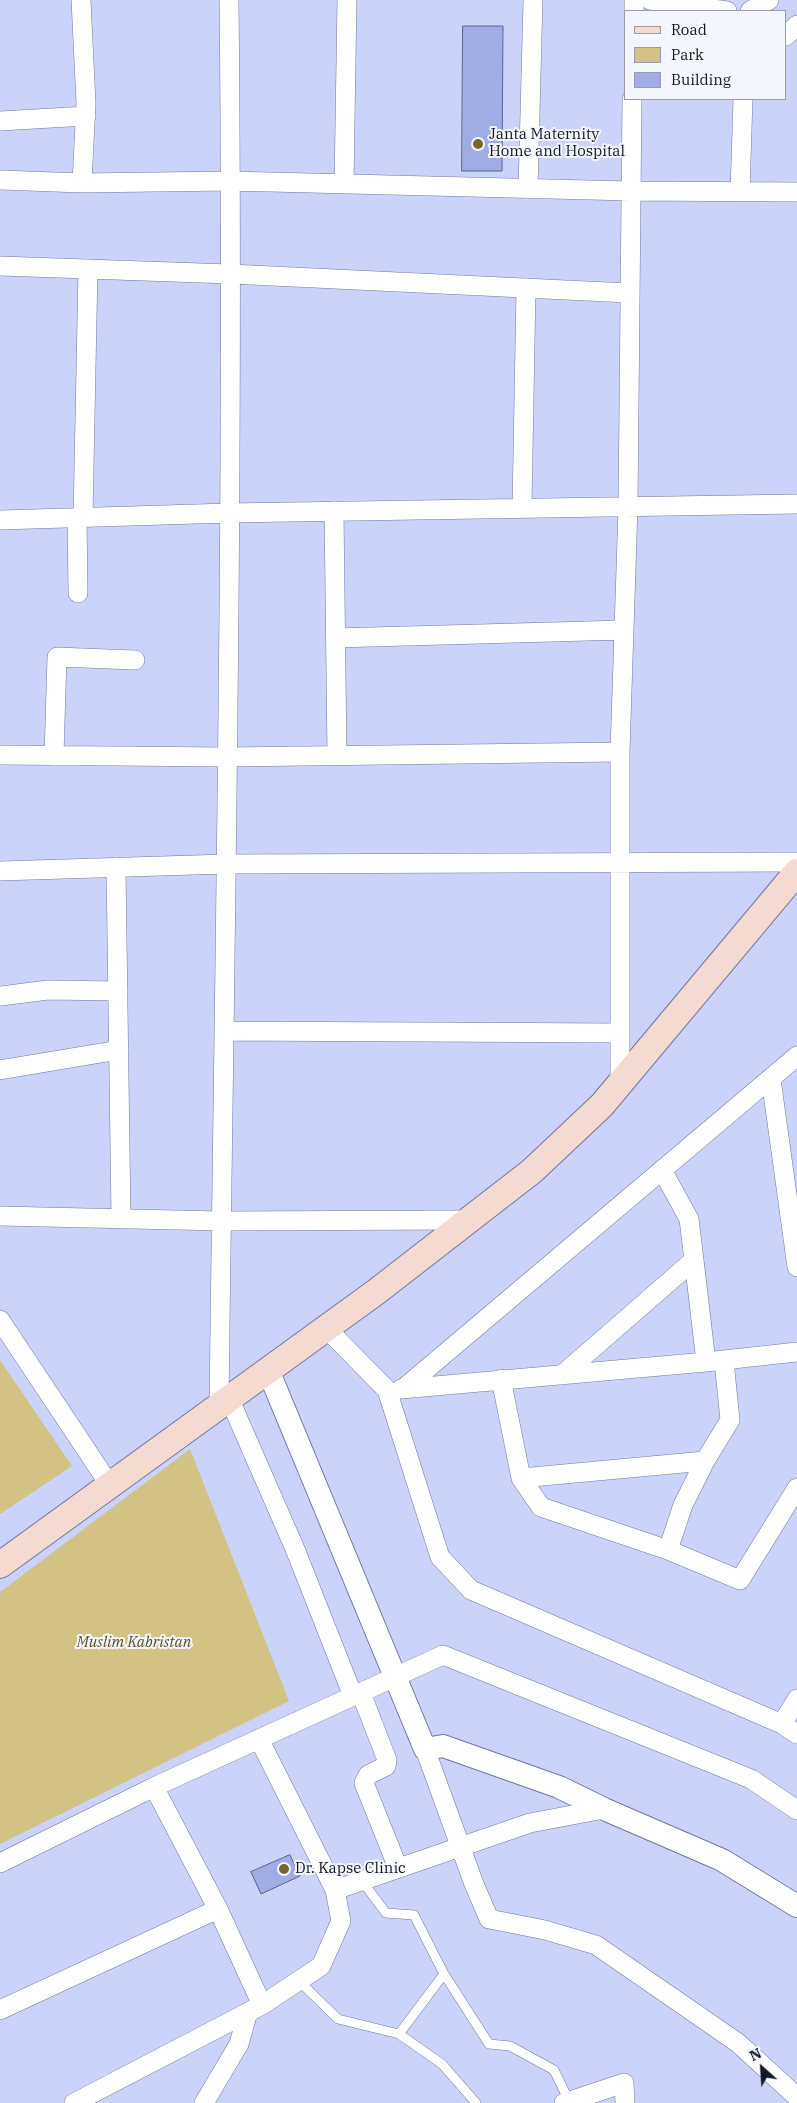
<!DOCTYPE html>
<style>
body{margin:0}
#map{position:relative;width:797px;height:2103px;overflow:hidden;background:#cbd3fb;font-family:"IBM Plex Serif",serif}
canvas{display:block}
.legend{position:absolute;left:624px;top:10px;width:162px;height:90px;box-sizing:border-box;background:#f4f6fe;border:1px solid #9a9ca6;margin:0;padding:6px 9px;list-style:none;font-size:15px;color:#131623}
.legend li{display:flex;align-items:center;gap:10px;height:25px}
.legend b{width:25px;border:1px solid #9a9ca6}
.north{position:absolute;left:737px;top:2043px;width:50px;height:50px;-webkit-text-stroke:4px #f4f6fe;paint-order:stroke;rotate:334deg;font-size:14px;font-weight:700;line-height:20px;text-align:center;color:#131623}
.north::after{content:'';display:block;margin:auto;width:18px;height:22px;background:#131623;clip-path:polygon(50% 0,100% 100%,50% 72%,0 100%)}
</style>
<div id="map">
<canvas width="797" height="2103"></canvas>
<ul class="legend">
<li><b style="height:6px;background:#f5dad2"></b>Road</li>
<li><b style="height:14px;background:#d2c284"></b>Park</li>
<li><b style="height:14px;background:#a1ace5"></b>Building</li>
</ul>
<div class="north">N</div>
</div>
<script>
const ctx = document.querySelector('canvas').getContext('2d');
ctx.lineJoin = 'round';
function fill(path, color) { ctx.fillStyle = color; ctx.fill(path, 'evenodd'); }
function trace(path, color, width, dash) { ctx.strokeStyle = color; ctx.lineWidth = width; ctx.lineCap = dash ? 'butt' : 'round'; ctx.setLineDash(dash || []); ctx.stroke(path); }
function label(font, color, halo, rows, align = 'center') {
  ctx.font = font + ' "IBM Plex Serif",serif'; ctx.lineWidth = 4; ctx.setLineDash([]); ctx.textBaseline = 'middle'; ctx.strokeStyle = halo; ctx.fillStyle = color; for (const [text, x, y, turn = 0] of rows) {
    ctx.save(); ctx.translate(x, y); ctx.rotate((+turn || 0) * Math.PI / 180); ctx.textAlign = isNaN(turn) ? turn : align; if (halo) ctx.strokeText(text, 0, 0); ctx.fillText(text, 0, 0); ctx.restore();
  }
}
fill(new Path2D(`
 M0,1360L72,1466L0,1514Z
 M190,1449L289,1701L0,1844V1592Z`), '#d2c284');
const building = new Path2D(`
 M463,26H503L502,171H462Z
 M290,1855L300,1876L261,1894L251,1872Z`);
fill(building, '#a1ace5');
trace(building, '#5c6385', 1);
const service = new Path2D(`
 M362,1881L386,1913L414,1915L444,1974L489,2044L510,2046L554,2070L569,2101
 M299,1981L338,2019L399,2034L442,2064L476,2103
 M399,2034L444,1974`);
const minor = new Path2D(`
 M81,0L86,103L82,183
 M650,0L727,11
 M634,11V0
 M750,11L769,0
 M786,36L797,25
 M0,121L86,116
 M0,180L82,183L230,181L630,191L797,192
 M344,184L347,0
 M528,189L533,0
 M740,192L743,99
 M0,266L230,274L629,293
 M522,508L526,288
 M334,511L337,756
 M77,517L78,593
 M83,517L88,269
 M0,520L229,513L797,504
 M335,638L624,630
 M620,752V1083
 M0,755L227,757L620,752L628,507L632,99
 M54,756L57,657L135,660
 M116,867L121,1218
 M0,871L226,864L797,862
 M0,996L48,990L118,991
 M224,1031L620,1033
 M0,1070L119,1050
 M771,1079L797,1267
 M662,1170L689,1219L694,1260
 M0,1216L221,1221L468,1220
 M0,1320L109,1484
 M326,1328L387,1390L440,1557L471,1590L782,1724L797,1699
 M562,1375L694,1260L706,1362
 M501,1379L521,1478L541,1507L668,1550L740,1580L797,1488
 M401,1389L706,1362L797,1352
 M403,1389L797,1056
 M229,1398L295,1549L353,1696
 M219,1404C225,936 234,468 229,0
 M521,1478L705,1461L730,1420L724,1361
 M668,1550L683,1505L705,1461
 M361,1693L387,1760L386,1766L368,1775L364,1783L398,1868
 M782,1724L797,1734
 M259,1739L335,1890L530,1823L604,1809
 M425,1749L474,1884L489,1919L545,1930L596,1945L738,2043L797,2097
 M154,1787L443,1655L751,1779L797,1810
 M0,1863L154,1787L218,1909L0,2010
 M262,2005L321,1966L341,1921L335,1890
 M74,2103L262,2005L218,1909
 M204,2103L239,2044L248,2012
 M564,2103L624,2083L625,2103`);
const tertiary = new Path2D(`
 M268,1370L425,1749L443,1746L559,1787L604,1809L722,1860L797,1906`);
const secondary = new Path2D(`
 M0,1565L376,1292L532,1171L602,1105L797,872`);
trace(service, '#71789c', 10);
trace(minor, '#71789c', 20);
trace(tertiary, '#71789c', 24);
trace(secondary, '#71789c', 28);
trace(service, '#fff', 9);
trace(minor, '#fff', 19);
trace(tertiary, '#fff', 22);
trace(secondary, '#f5dad2', 26);
for (const [x, y, r, color] of [
 [478,144,6,"#746734"],
 [284,1869,6,"#746734"]
]) { const dot = new Path2D(); dot.arc(x, y, r, 0, 2 * Math.PI); ctx.fillStyle = color; ctx.fill(dot); trace(dot, '#f4f6fe', 2); }
label('15px', '#131623', '#f4f6fe', [
 ["Janta Maternity",489,135],
 ["Home and Hospital",489,152],
 ["Dr. Kapse Clinic",295,1869]
], 'left');
label('italic 15px', '#5b4f20', '#f4f6fe', [
 ["Muslim Kabristan",134,1643]
]);
</script>
